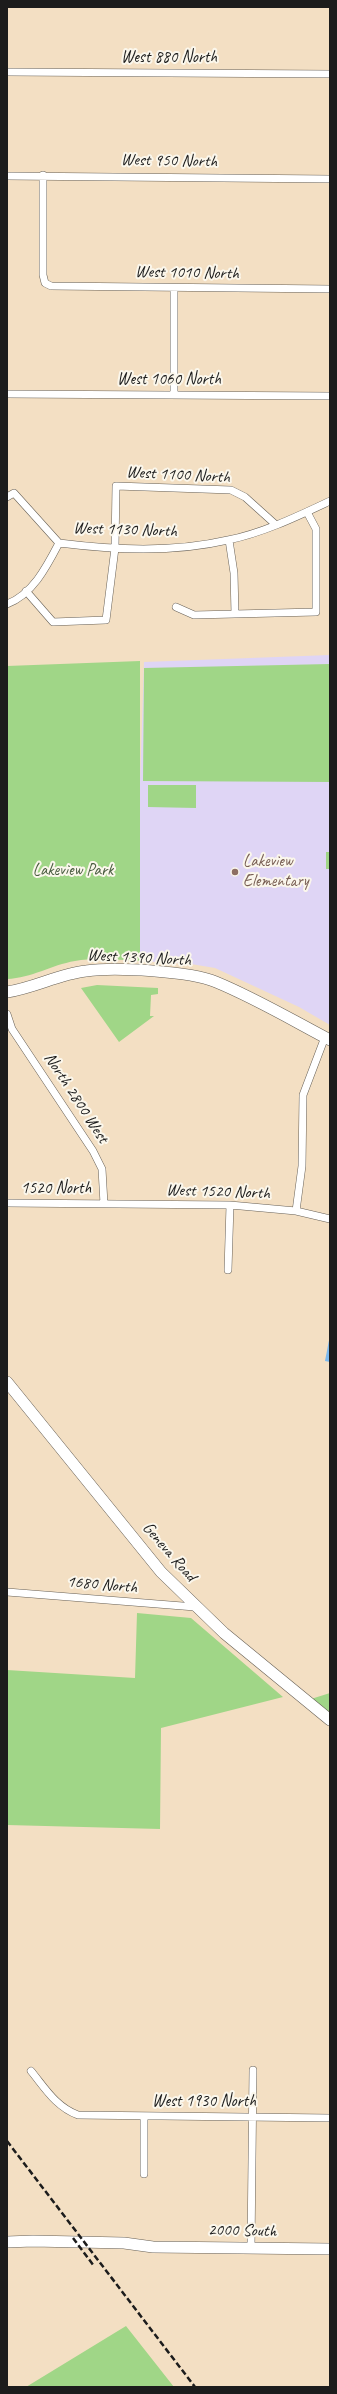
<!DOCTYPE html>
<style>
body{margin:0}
#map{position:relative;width:337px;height:2394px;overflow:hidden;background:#f3dfc3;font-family:Caveat,sans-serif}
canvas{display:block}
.frame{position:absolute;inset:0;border:8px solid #1c1c1c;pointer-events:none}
</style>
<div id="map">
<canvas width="337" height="2394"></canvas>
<div class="frame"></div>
</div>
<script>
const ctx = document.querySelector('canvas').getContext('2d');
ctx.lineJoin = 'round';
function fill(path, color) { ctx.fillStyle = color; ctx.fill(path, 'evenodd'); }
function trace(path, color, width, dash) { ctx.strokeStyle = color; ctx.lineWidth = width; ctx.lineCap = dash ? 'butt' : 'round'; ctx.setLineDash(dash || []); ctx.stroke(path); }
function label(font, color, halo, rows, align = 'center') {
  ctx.font = font + ' Caveat,sans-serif'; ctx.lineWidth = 4; ctx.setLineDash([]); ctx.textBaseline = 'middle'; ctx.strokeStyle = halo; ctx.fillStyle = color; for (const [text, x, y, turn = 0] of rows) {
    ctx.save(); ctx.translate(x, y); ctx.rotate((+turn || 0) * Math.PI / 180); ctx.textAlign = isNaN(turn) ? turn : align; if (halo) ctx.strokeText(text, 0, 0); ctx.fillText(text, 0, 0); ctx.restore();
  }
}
fill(new Path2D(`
 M330,655V1025L299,1007L215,968L191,964L140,961V783L144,662Z`), '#dfd5f5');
fill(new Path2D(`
 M140,661V961C119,960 96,957 75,961C51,965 32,978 7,979V666Z
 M330,664V782L143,781L144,668Z
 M148,785H196V808L148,807Z
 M326,852H330V869H326Z
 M97,985L158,988V994L151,995L150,1016H154L119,1042L81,988Z
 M137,1613L191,1618L283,1697L161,1728L160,1829L7,1825V1670L135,1678Z
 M330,1693V1714L311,1699Z
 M126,2326L174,2387H26Z`), '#a0d687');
fill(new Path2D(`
 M330,1335V1362L325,1361Z`), '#7cb9ee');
const street = new Path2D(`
 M7,72L330,74
 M43,175V275L45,283L51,286L330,289
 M7,176L330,179
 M174,288V395
 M7,394L330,396
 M7,497L14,493L59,543C115,550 172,553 228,540C263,533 298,516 330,501
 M229,540L234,573L235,614
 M26,591L53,622L106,620L115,548L116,486L231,490L245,497L275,524
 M7,604C33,594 47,566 59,543
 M176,607L194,615L316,612V529L307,512
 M7,1014L12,1029L93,1151L102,1169L104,1204
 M7,1203L230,1205L296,1211L330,1219
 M296,1211L302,1166L303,1095L325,1037
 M228,1270L230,1205
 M7,1592L195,1607
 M31,2071C45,2088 56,2107 78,2115L330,2118
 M144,2174V2116
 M251,2248L253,2070`);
const secondary = new Path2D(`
 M7,992C34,988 59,974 86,971C115,967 190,971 216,982C255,998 292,1020 330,1040
 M7,1382L161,1572L224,1633L330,1720
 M7,2242L33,2241L124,2243L153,2247L330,2249`);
trace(street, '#676056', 8);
trace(secondary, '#676056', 12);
trace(street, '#fff', 7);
trace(secondary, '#fff', 11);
trace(new Path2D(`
 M7,2141L195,2387
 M73,2238L94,2266`), '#1c1c1c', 2.5, [6, 3]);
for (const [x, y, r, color] of [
 [235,872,4,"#8d6e63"]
]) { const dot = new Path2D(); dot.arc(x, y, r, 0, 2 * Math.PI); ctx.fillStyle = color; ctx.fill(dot); trace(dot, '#fbf7ec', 1.5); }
label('17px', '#1c1c1c', '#fbf7ec', [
 ["West 880 North",169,58],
 ["West 950 North",169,161,1],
 ["West 1010 North",187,273,1],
 ["West 1060 North",169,380],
 ["West 1100 North",178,475,3],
 ["West 1130 North",125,530,2],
 ["West 1390 North",139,958,3],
 ["North 2800 West",76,1098,57],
 ["1520 North",56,1189],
 ["West 1520 North",218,1192,2],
 ["Geneva Road",169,1552,49],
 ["1680 North",102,1585,5],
 ["West 1930 North",204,2102],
 ["2000 South",242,2231,1]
]);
label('17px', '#785e54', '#fbf7ec', [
 ["Lakeview",243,862],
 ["Elementary",243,882]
], 'left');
label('17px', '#4a5d41', '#fbf7ec', [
 ["Lakeview Park",73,871]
]);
</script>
